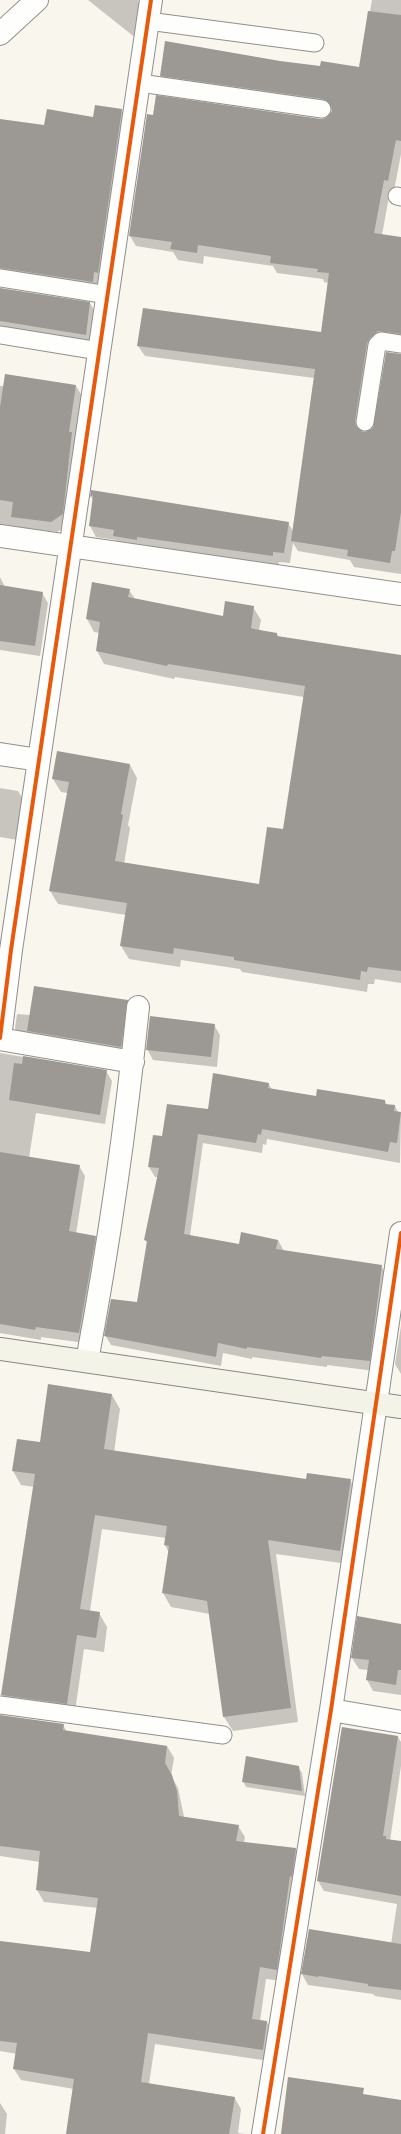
<!DOCTYPE html>
<style>
body{margin:0}
canvas{display:block;background:#f9f6ed}
</style>
<canvas width="401" height="2134"></canvas>
<script>
const ctx = document.querySelector('canvas').getContext('2d');
ctx.lineJoin = 'round';
function fill(path, color) { ctx.fillStyle = color; ctx.fill(path, 'evenodd'); }
function trace(path, color, width, dash) { ctx.strokeStyle = color; ctx.lineWidth = width; ctx.lineCap = dash ? 'butt' : 'round'; ctx.setLineDash(dash || []); ctx.stroke(path); }
fill(new Path2D(`
 M88,0H138L141,6L137,39Z
 M372,0H401V154L394,191H390L382,235L401,238V344L373,355L361,431L369,432L376,424L401,354V574L354,567L350,560L298,551L293,543L290,563L279,562L278,566L120,547L116,540L96,537L90,526L94,501L91,497L92,491L288,523L293,531L314,378L145,356L138,346L322,333L328,283L324,282L323,279L277,273L273,266L204,256L203,264L178,260L173,252L136,246L130,236L321,120L330,116L333,111L167,86L161,76L280,62L321,68L360,69Z
 M122,110L128,121L98,293L0,282V120L45,127L94,118Z
 M0,289L90,303L96,314L92,345L0,331Z
 M0,386H76L82,396L75,440L77,444L68,525L57,532L0,525Z
 M0,577L5,587L42,593L48,603L40,656L0,650Z
 M129,590L135,599L224,617L253,607L261,620L259,630L277,634L279,637L401,656V983L375,979L374,984H368L367,992L242,972L240,969L181,960L180,967L129,959L121,946L126,915L58,904L50,891L68,793L61,792L53,779L130,765L137,778L128,825L130,828L124,864L260,885L284,830L304,697L175,677L174,679L104,664L97,651L100,633L94,632L87,619Z
 M0,788L18,791L24,801L18,840L0,837Z
 M127,1001L133,1011L127,1057L21,1039L15,1028L17,1014L30,1015Z
 M214,1025L220,1035L217,1067L153,1060L147,1049Z
 M0,1053L106,1071L112,1081L105,1124L36,1113L29,1158L79,1166L85,1176L76,1234L95,1237L101,1247L85,1343L41,1337V1340L0,1333Z
 M269,1084L272,1090L317,1097L385,1101L387,1105L395,1106L398,1112L401,1113L400,1163L267,1139L266,1145L263,1144L262,1153L203,1143L190,1236L239,1245L278,1240L284,1251L381,1266L387,1276L375,1371L327,1365V1367L252,1357V1359L223,1353L221,1366L111,1345L105,1335L138,1304L148,1244L145,1240L158,1177H155L149,1167L163,1138L208,1110Z
 M401,1326V1374L395,1364Z
 M112,1395L120,1409L114,1452L307,1480H350L358,1494L348,1564L276,1554L298,1722L233,1731L224,1717L210,1614L171,1607L163,1593L169,1553L165,1545L166,1538L102,1529L90,1611L99,1613L107,1627L104,1652L84,1649L74,1718L10,1709L2,1695L34,1487L21,1485L13,1471L40,1443Z
 M401,1625V1695L373,1691L367,1680L368,1670L359,1669L352,1658Z
 M0,1716L63,1725L67,1732L167,1746L174,1758L171,1776L178,1788L184,1817L238,1826L245,1837L244,1843L296,1849L302,1861L283,1981L266,1979L260,2021L267,2022L273,2034L269,2061L155,2044L149,2084L234,2097L241,2109L238,2133L245,2134H67L74,2089L21,2080L14,2069L17,2054L0,2051V1942L91,1953L98,1908L44,1902L37,1890L40,1862L0,1856Z
 M342,1728L398,1737L401,1742V1766L390,1841L401,1842V2000L375,1996L373,1994L308,1985L302,1974L391,1944L397,1904L324,1891L318,1881Z
 M298,1767L302,1773L305,1796L246,1787L243,1781Z
 M0,2103L7,2114L5,2134H0Z`), '#0003');
fill(new Path2D(`
 M368,11L401,15V141L396,140L388,181L384,180L374,233L401,237V334L378,331L370,338L367,343L355,421L356,426L363,432L368,431L373,428L386,352L401,354V512L395,551H392L390,563L347,556L348,550L291,541L315,369L137,346L143,308L321,332L329,273L317,272L318,269L270,263L271,256L198,245L197,253L170,249L172,242L129,236L147,114L153,115L156,95L321,119L326,118L332,111L331,105L323,99L160,76L165,41L280,61L320,66L321,61L359,67Z
 M95,105L122,109L98,273L94,272L93,282L0,268V119L44,125L47,109L93,117Z
 M0,288L90,302L86,335L0,321Z
 M5,374L76,385L69,432H72L63,514L51,522L11,517L13,502L0,500V407Z
 M91,490L289,522L284,553L273,552V556L137,537V540L113,536L114,530L89,526L93,495L90,497Z
 M92,582L130,589L128,597L223,616L225,601L254,606L251,628L254,629L277,633V636L401,655V971L368,967L367,972L361,971L360,980L234,960V957L174,948L173,954L120,946L127,903L49,891L69,782L52,779L57,751L130,764L121,814L123,815L115,861L259,884L267,827L283,829L305,686L168,664L167,666L96,651L100,622L86,619Z
 M0,585L43,592L35,646L0,641Z
 M34,986L128,1000L121,1047L27,1031Z
 M150,1016L215,1024L211,1057L146,1050Z
 M23,1056L107,1070L100,1115L9,1100L14,1063L22,1064Z
 M213,1073L269,1083L268,1088L316,1096L317,1089L385,1100V1104L395,1105L394,1111L401,1112L397,1143L390,1142L388,1152L262,1129L261,1135L258,1134L256,1143L198,1134L184,1234L239,1244L241,1232L278,1240L276,1249L382,1265L370,1361L322,1356L321,1358L247,1347V1349L218,1343L216,1357L104,1336L111,1299L137,1302L147,1241L144,1240L159,1168L148,1167L153,1135L162,1136L167,1104L208,1109Z
 M0,1152L80,1165L69,1231L96,1236L79,1333L36,1327L35,1330L0,1324Z
 M48,1384L112,1394L104,1449L306,1479L307,1473L351,1479L340,1551L268,1540L291,1708L223,1717L207,1601L162,1593L169,1546L164,1545L167,1526L95,1515L80,1609L100,1612L96,1638L77,1635L67,1704L1,1695L35,1474L12,1471L17,1439L40,1442Z
 M357,1616L401,1624V1670H398L396,1685L366,1680L369,1660L351,1658Z
 M0,1715L64,1724L63,1730L167,1746L165,1763L172,1775L177,1791L179,1816L239,1825L236,1841L296,1848L292,1877L290,1876L277,1970L260,1967L252,2019L267,2021L263,2050L148,2033L141,2082L235,2097L229,2134H66L74,2079L13,2069L17,2043L0,2041V1941L90,1952L98,1898L36,1890L40,1851L0,1846Z
 M342,1727L398,1736L383,1836H386V1839L401,1841V1896L317,1881Z
 M246,1756L299,1766L302,1791L242,1782Z
 M309,1929L401,1944V1990L368,1986V1984L319,1976L318,1977L301,1974Z
 M288,2077L364,2088L363,2094L401,2100V2134H281Z`), '#9c9894');
const lane = new Path2D(`
 M148,21L315,43
 M140,83L322,109
 M397,196L401,197
 M0,278L108,295
 M0,335L99,351
 M365,422L377,345L381,341L401,344
 M0,1705L223,1735`);
const street = new Path2D(`
 M0,34L37,0
 M0,536L401,594
 M0,754L39,760
 M0,1038L11,950L151,0
 M0,1039L133,1062
 M87,1361C109,1244 126,1125 138,1007
 M331,1710L401,1722
 M263,2134L331,1710L401,1233`);
const secondary = new Path2D(`
 M0,1349L401,1407`);
trace(lane, '#92908c', 19);
trace(street, '#92908c', 24);
trace(secondary, '#888783', 24);
trace(lane, '#fefefc', 17);
trace(street, '#fefefc', 22);
trace(secondary, '#f4f3e7', 22);
trace(new Path2D(`
 M0,1038L11,950L151,0
 M263,2134L331,1710L401,1233`), '#e8590c', 4);
</script>
